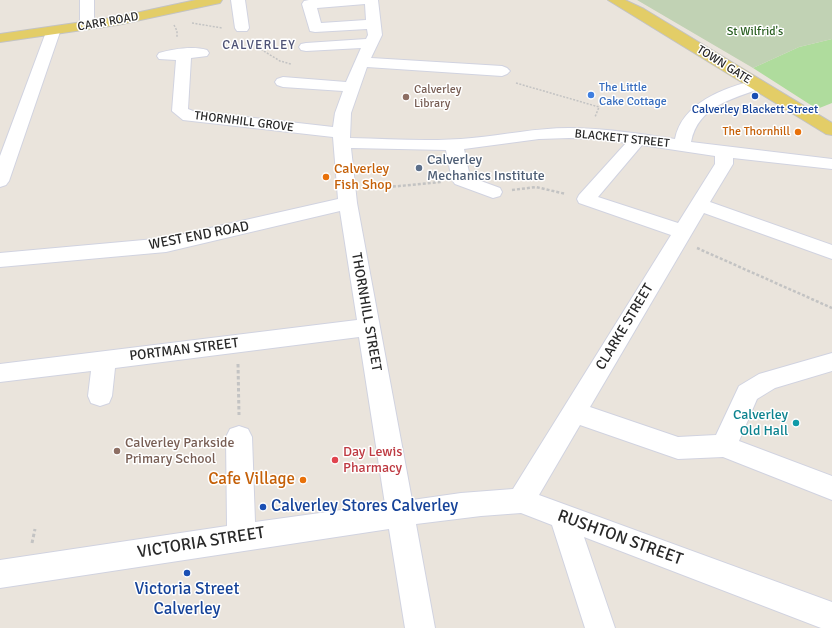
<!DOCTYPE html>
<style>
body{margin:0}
canvas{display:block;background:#eae4dc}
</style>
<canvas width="832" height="628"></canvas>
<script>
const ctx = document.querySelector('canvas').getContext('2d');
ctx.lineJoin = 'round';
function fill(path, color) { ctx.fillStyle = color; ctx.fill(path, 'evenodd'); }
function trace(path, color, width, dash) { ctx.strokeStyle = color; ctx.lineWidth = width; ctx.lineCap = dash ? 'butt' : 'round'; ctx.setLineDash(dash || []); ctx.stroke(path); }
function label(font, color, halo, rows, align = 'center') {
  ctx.font = font + ' Signika,sans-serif'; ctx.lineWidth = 3; ctx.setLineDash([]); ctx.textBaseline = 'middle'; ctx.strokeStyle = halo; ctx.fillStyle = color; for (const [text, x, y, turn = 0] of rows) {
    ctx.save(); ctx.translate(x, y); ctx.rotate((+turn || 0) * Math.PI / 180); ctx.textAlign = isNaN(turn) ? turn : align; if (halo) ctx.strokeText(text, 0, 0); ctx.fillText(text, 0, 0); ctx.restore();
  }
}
fill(new Path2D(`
 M832,39V103L817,109L753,68L799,47Z`), '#afdc9d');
fill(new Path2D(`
 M637,0H832V39L799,47L753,68Z`), '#c1d2b4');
const minor = new Path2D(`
 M80,0H94V26L92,29H82L80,26Z
 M231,0H245L249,28L247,31H237L235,28Z
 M309,0H378L382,35L371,58L502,66L507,68L510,71L507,74L502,76L367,67L351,113L350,138C391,139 432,142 472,138C504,135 536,128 569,128C605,128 639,134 675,139C682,103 723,88 756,80L762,82L764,85L762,88C732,99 698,106 691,142L832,159V169L733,158V164L710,202L832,245V259L704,213L590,407L678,437L716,435L739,386L759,374L832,353V371L775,388L757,399L739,441L832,476V500L723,457L678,459L580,425L539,495L832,602V628H821L584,537L615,628H585L552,525L521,513L481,516L416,524L435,628H405L389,529L0,588V560L227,526L226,437L230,429L239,426L248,429L252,437L255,522L385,504L359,337L115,368L112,396L109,403L100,406L91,403L88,396L91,371L0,382V364L357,320L340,211L166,252L0,267V253L166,238L338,199L333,137L183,120L172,111L176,60L159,59L157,56L159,53C173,49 193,46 207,50L209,53L207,56L191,58L188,109L193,111L333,127L335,113L343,91L283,87L277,85L275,82L277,79L283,77L346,82L361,48L306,51L301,50L299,47L301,44L306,43L366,39L368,35L367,29L315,32L310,31L302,4L304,1ZM365,4L366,20L321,23L317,8ZM569,138L603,139L626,143L579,195L577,199L579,203L671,235L513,489L461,493L412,500L357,203L351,148L446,150L452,180L455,184L493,198L500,196L502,192L500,188L470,177L464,149L539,139ZM642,145L715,156V164L678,223L598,197Z
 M53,28L58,29L60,32L9,181L6,185L0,187V156L46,32L48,29Z`);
const major = new Path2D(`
 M196,0H222L220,3L215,4L117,25L0,42V34L117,17Z
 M608,0H625L644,9L832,123V135L826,134Z`);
trace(minor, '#d1d3e0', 2);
trace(major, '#c3c3c3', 2);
trace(new Path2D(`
 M192,23L222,28
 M174,25L177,31V38
 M249,42L280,61L291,64
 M516,83L599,107L595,117`), '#c3c3c3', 1.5, [2, 1.5]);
trace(new Path2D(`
 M368,189L441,182
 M512,190L536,187L566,194
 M697,248L832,308`), '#c3c3c3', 2.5, [3, 2]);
trace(new Path2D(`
 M238,364L239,415
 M32,543L35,529`), '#c3c3c3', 3, [3.5, 2.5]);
fill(minor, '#fff');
fill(major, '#e3cd67');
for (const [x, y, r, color] of [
 [591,95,4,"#3f7fe0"],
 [755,96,4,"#1a4fb4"],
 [406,97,4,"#8d6e63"],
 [798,132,4,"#e8710a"],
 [419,168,4,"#5c6f8a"],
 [326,177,4,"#e8710a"],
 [796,423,4,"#0f9aa8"],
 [117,451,4,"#8d6e63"],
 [335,460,4,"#e0444e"],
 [303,480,4,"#e8710a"],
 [263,507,4,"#1a4fb4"],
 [187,573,4,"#1a4fb4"]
]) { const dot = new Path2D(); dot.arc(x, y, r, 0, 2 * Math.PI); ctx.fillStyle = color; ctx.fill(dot); trace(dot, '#fff', 1.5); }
label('12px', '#292929', '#fff', [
 ["CARR ROAD",108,22,-10],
 ["TOWN GATE",724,65,32],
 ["THORNHILL GROVE",244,122,7],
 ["BLACKETT STREET",622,139,6]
]);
label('12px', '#295e20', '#fff', [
 ["St Wilfrid's",755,32]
]);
label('12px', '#366cbe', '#fff', [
 ["The Little",599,88],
 ["Cake Cottage",599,102]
], 'left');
label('12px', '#785e54', '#fff', [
 ["Calverley",414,90],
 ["Library",414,104]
], 'left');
label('12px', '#164399', '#fff', [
 ["Calverley Blackett Street",755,110]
]);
label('12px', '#c56008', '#fff', [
 ["The Thornhill",790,132]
], 'right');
ctx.letterSpacing = '1px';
label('13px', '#4e5275', '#fff', [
 ["CALVERLEY",259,46]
]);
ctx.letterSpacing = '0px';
label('14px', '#4e5e75', '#fff', [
 ["Calverley",427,160],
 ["Mechanics Institute",427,176]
], 'left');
label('14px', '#c56008', '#fff', [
 ["Calverley",334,169],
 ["Fish Shop",334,185]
], 'left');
label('14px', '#292929', '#fff', [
 ["WEST END ROAD",199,236,-11],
 ["THORNHILL STREET",366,312,80],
 ["CLARKE STREET",625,327,-59],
 ["PORTMAN STREET",184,350,-7]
]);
label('14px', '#0d838f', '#fff', [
 ["Calverley",788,415],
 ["Old Hall",788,431]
], 'right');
label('14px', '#785e54', '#fff', [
 ["Calverley Parkside",125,443],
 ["Primary School",125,459]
], 'left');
label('14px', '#be3a42', '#fff', [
 ["Day Lewis",343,452],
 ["Pharmacy",343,468]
], 'left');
label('17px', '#c56008', '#fff', [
 ["Cafe Village",295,480]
], 'right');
label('17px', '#164399', '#fff', [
 ["Calverley Stores Calverley",271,507],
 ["Victoria Street",187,590,"center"],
 ["Calverley",187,610,"center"]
], 'left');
label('17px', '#292929', '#fff', [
 ["RUSHTON STREET",620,538,20],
 ["VICTORIA STREET",201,543,-9]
]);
</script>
